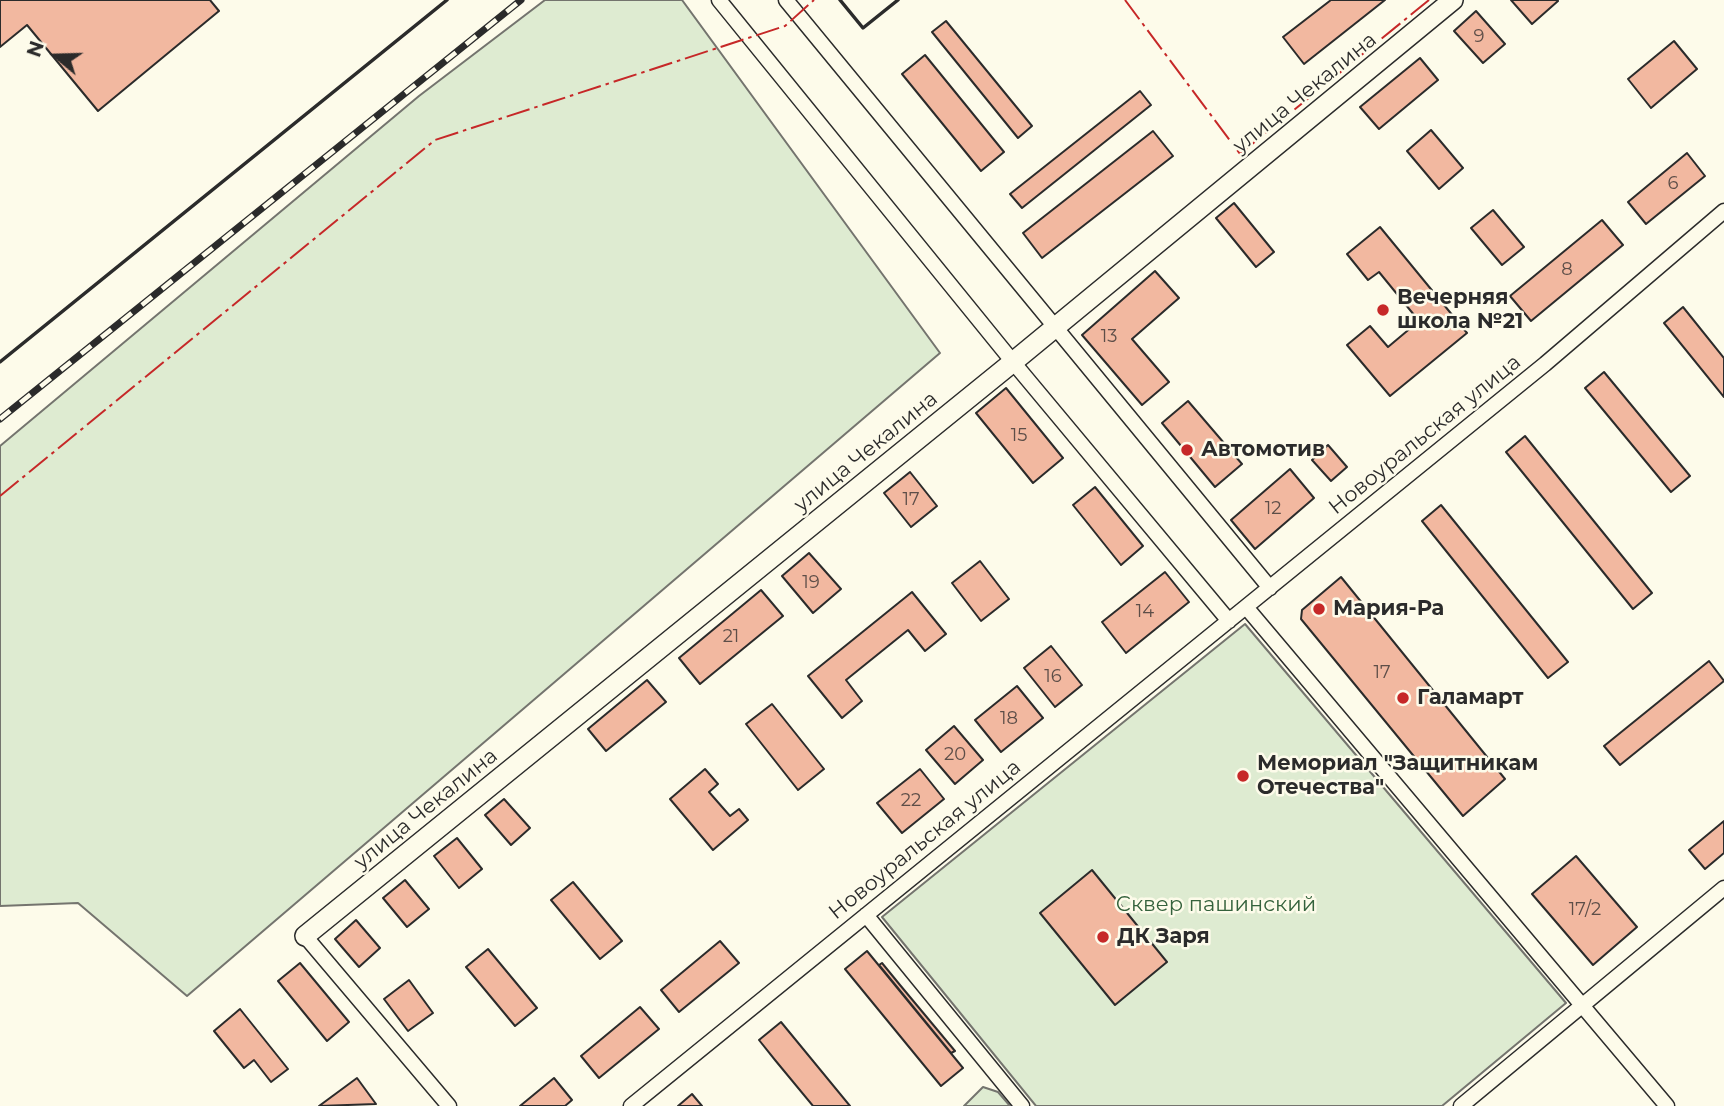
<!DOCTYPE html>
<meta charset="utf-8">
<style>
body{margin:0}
#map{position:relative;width:1724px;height:1106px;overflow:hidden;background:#fdfbea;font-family:Montserrat,sans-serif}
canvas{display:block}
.north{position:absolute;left:21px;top:21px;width:70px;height:70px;-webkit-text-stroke:5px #fdfbea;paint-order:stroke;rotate:289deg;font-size:19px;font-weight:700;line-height:28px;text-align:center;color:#2b2b2b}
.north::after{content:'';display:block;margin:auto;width:24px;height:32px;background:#2b2b2b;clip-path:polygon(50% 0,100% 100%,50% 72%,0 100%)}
</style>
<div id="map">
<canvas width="1724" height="1106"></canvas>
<div class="north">N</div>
</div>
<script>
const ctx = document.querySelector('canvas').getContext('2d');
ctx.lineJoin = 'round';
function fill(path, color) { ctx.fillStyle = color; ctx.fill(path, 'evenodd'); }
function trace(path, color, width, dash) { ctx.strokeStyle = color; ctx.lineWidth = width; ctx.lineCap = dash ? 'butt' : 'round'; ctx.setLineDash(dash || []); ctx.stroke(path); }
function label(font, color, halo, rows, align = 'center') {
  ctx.font = font + ' Montserrat,sans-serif'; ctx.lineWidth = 5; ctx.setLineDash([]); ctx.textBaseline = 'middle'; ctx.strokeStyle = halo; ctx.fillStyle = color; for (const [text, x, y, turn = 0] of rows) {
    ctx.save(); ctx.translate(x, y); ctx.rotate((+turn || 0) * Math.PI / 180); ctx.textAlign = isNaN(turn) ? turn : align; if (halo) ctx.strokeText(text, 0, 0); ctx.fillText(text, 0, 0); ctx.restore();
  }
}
const green = new Path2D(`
 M545,0H682L940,353L187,996L78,903L0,906V446L419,96Z
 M1245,624L1566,1003L1442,1106H1036L882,917Z
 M983,1087L998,1092L1010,1106H964Z`);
fill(green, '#deebd1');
trace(green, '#74746e', 2);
const building = new Path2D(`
 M0,0H210L219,11L98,111L27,25L0,47Z
 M1331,0H1385L1304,64L1283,37Z
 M1511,0H1556L1558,1L1532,24Z
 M1476,11L1505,44L1483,63L1454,31Z
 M946,21L1032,126L1018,138L932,32Z
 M1674,41L1697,69L1651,108L1628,79Z
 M925,55L1004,152L981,171L902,74Z
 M1420,58L1438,80L1379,129L1360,107Z
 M1140,91L1151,105L1022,208L1010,194Z
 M1431,130L1463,168L1439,189L1407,151Z
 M1153,131L1173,156L1042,258L1023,233Z
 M1687,153L1705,176L1646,224L1628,202Z
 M1234,203L1274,252L1256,267L1216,218Z
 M1493,210L1524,247L1502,265L1471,228Z
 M1602,220L1623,245L1531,321L1510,296Z
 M1380,227L1467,333L1390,396L1347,345L1370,326L1388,347L1419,321L1379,272L1368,280L1347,254Z
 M1155,271L1179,298L1132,339L1169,382L1142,405L1082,335Z
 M1683,307L1724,358V397L1664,323Z
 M1604,372L1690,476L1671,492L1585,388Z
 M1006,388L1063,458L1033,483L976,413Z
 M1188,401L1242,464L1215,487L1162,423Z
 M1525,436L1652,593L1633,609L1506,452Z
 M1328,445L1347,467L1331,481L1312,460Z
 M1290,469L1314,498L1255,549L1231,520Z
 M910,472L937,506L911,527L884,493Z
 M1095,487L1143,546L1121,565L1073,505Z
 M1441,505L1568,662L1548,678L1422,521Z
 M809,553L841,589L813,613L782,576Z
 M980,561L1009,599L981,621L952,583Z
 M1165,572L1189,602L1126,653L1102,622Z
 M1341,577L1505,779L1463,816L1301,619L1302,610Z
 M761,590L783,616L700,684L679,658Z
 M912,592L946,634L925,651L908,630L846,680L862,701L842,718L808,676Z
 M1051,646L1082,685L1055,707L1024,668Z
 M1709,661L1724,681L1620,765L1604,746Z
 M647,680L666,702L606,751L588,729Z
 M1017,686L1043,718L1001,752L975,720Z
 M772,704L824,769L798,790L746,724Z
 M954,726L983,760L955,784L926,750Z
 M705,769L718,784L709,792L730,816L739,809L748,820L713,850L670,799Z
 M920,769L944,799L902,833L877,803Z
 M504,799L530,828L511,845L485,815Z
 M1724,821V853L1705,869L1689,850Z
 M457,838L482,869L459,888L434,856Z
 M1576,856L1637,927L1593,965L1532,894Z
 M1092,870L1167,962L1115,1005L1040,913Z
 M405,880L429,909L407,927L383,898Z
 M573,882L622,941L600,959L551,900Z
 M356,920L380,948L359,967L335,939Z
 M720,941L739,963L679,1012L661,990Z
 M488,949L537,1008L515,1026L466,967Z
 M867,951L963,1068L941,1086L845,969Z
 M300,963L349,1022L327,1041L278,981Z
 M882,963L900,985L955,1051L951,1053L879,965Z
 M409,980L433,1013L408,1031L384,999Z
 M640,1007L659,1029L599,1078L581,1056Z
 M240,1009L288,1069L271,1082L254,1060L244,1068L214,1031Z
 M781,1022L850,1106H813L775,1060L759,1040Z
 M357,1078L376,1104L319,1106Z
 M554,1078L572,1100L565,1106H520Z
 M692,1094L702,1106H678Z`);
fill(building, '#f2b8a0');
trace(building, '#2b2b2b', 2);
const street = new Path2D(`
 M719,0L1013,362L1229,621
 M786,0L1270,588
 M1246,607L1667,1106
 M866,915L1022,1106
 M305,936L449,1106
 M631,1106L1545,364L1724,211
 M1461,1106L1724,888`);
const secondary = new Path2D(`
 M305,936L1013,362L1453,0`);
trace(street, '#2b2b2b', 17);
trace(secondary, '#2b2b2b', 22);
trace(street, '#fdfbea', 14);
trace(secondary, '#fdfbea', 19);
const rail = new Path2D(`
 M0,419L521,0`);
trace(rail, '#2b2b2b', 7);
trace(rail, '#fdfbea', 4.5, [13]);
trace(new Path2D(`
 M840,0L863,28L898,0
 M0,362L447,0`), '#2b2b2b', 3.5);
trace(new Path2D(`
 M1125,0L1240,154L1429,0
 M0,496L435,140L785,26L814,0`), '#c62828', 2, [24, 5, 3.5, 5]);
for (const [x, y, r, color] of [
 [1383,310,7,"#c62828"],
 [1187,450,7,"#c62828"],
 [1319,609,7,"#c62828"],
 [1403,698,7,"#c62828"],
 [1243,776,7,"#c62828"],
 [1103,937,7,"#c62828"]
]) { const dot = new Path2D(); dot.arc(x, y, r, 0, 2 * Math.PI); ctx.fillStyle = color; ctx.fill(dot); trace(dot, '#fdfbea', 2.5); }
label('18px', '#5d4e48', null, [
 ["9",1479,37],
 ["6",1673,184],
 ["8",1567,270],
 ["13",1109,337],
 ["15",1019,436],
 ["17",911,500],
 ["12",1273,509],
 ["19",811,583],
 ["14",1145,612],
 ["21",731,637],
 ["17",1382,673],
 ["16",1053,677],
 ["18",1009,719],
 ["20",955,755],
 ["22",911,801],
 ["17/2",1585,910]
]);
label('21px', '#2b2b2b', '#fdfbea', [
 ["улица Чекалина",1305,93,-39],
 ["Новоуральская улица",1425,435,-39],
 ["улица Чекалина",866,452,-39],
 ["улица Чекалина",426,809,-39],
 ["Новоуральская улица",925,840,-39]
]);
label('bold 21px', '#2b2b2b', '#fdfbea', [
 ["Вечерняя",1397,298],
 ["школа №21",1397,322],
 ["Автомотив",1201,450],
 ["Мария-Ра",1333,609],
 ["Галамарт",1417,698],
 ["Мемориал \"Защитникам",1257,764],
 ["Отечества\"",1257,788],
 ["ДК Заря",1117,937]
], 'left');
label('21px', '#34623c', '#fdfbea', [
 ["Сквер пашинский",1216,905]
]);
</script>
